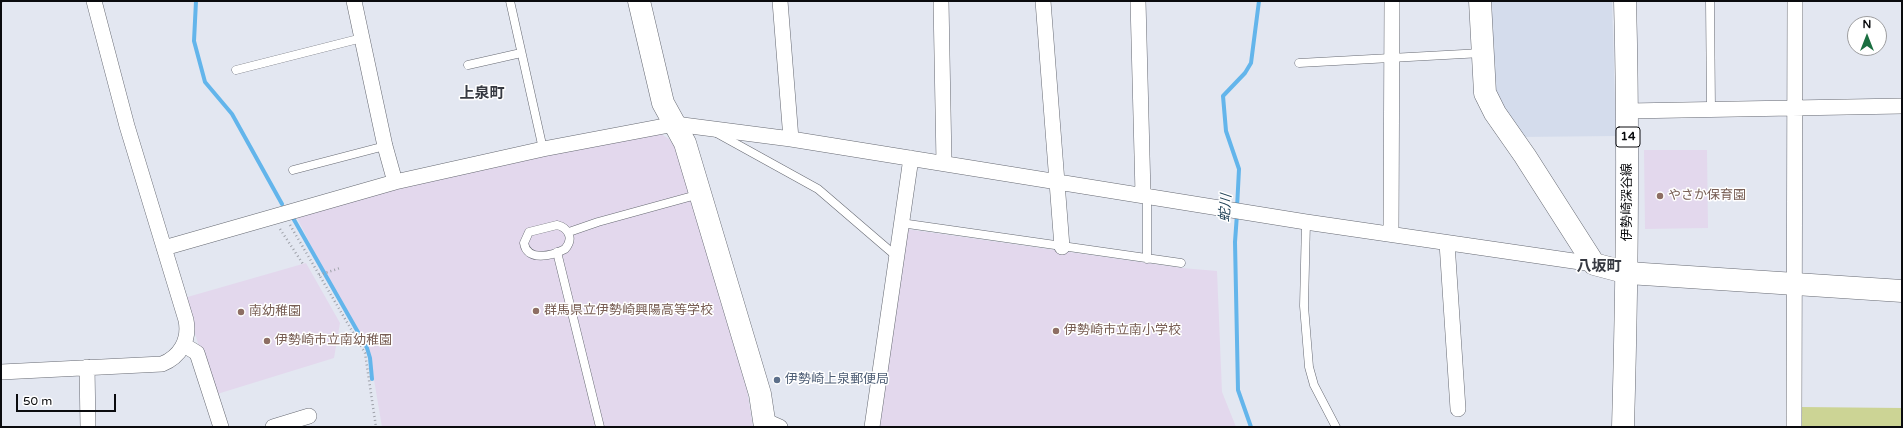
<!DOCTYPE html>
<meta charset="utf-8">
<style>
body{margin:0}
#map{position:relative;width:1903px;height:428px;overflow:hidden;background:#e3e7f1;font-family:"Varela Round",sans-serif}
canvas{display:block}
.frame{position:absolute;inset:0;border:2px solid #0a0b0e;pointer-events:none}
.north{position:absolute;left:1847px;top:16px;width:40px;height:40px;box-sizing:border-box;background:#fff;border:1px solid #9d9d9f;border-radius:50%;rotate:0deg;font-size:11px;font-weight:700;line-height:16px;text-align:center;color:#0a0b0e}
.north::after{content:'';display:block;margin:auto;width:14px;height:18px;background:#1b6f41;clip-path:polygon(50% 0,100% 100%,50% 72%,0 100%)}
.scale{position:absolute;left:16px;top:394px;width:100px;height:18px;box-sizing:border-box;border:2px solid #0a0b0e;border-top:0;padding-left:5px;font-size:12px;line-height:14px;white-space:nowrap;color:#0a0b0e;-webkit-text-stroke:3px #fff;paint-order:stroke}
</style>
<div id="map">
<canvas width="1903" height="428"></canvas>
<div class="frame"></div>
<div class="north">N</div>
<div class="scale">50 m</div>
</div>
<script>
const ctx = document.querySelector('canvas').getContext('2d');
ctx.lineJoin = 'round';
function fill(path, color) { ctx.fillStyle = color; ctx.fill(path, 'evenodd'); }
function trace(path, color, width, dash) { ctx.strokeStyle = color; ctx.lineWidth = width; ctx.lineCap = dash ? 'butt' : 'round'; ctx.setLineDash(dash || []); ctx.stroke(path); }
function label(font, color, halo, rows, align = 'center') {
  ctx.font = font + ' "Varela Round","Noto Sans JP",sans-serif'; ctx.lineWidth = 3; ctx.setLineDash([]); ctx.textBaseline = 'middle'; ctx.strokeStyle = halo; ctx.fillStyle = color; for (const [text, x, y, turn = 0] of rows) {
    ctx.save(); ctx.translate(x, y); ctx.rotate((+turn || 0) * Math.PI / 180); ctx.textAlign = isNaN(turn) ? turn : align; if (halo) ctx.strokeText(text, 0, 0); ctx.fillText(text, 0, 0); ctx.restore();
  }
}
fill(new Path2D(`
 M1486,1H1612L1616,136L1519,137L1497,103Z`), '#d4dcec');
fill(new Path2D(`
 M650,133L661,134L669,139L676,149L747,390L753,427H382L369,350L325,273L296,216L394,187Z
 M1644,150H1707L1708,228L1645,229Z
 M906,229L1182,268L1217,271L1222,392L1236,427H880Z
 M306,263L340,323L334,358L214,395L184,298Z`), '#e3d8ed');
fill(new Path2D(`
 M1801,407L1902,408V427H1801Z`), '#ccd495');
trace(new Path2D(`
 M196,1L194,41L205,82L232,114L282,204
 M1237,208L1239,169L1226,131L1223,96L1245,73L1251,63L1259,1
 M1237,214L1235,242L1238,390L1251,427
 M293,218L367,348L370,358L372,379`), '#63b5eb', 4);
const lane = new Path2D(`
 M510,1L543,149
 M1710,1L1711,110
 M1299,63L1482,53
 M468,65L521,53
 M236,70L362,38
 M713,131L818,189L896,256
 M293,170L385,146
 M1306,222L1304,306L1309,367L1314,385L1336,427
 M901,223L1181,263
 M557,225C569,228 574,239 565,249C552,256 527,262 524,243L529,232Z
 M569,232L598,222L700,194
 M557,252L600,427
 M1147,259V195`);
const street = new Path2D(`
 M354,1L385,146L395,182
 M780,1L791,139
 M941,1L944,163
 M1043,1L1062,247
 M1138,1L1143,194
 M1628,111L1902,106
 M1391,234L1392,1
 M1447,243L1458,409
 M164,248L395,182L543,149L675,124L791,139L1306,222L1594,264
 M184,345L197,353L221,427
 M87,367L88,427
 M1,372L162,364C180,357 190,340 186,320L127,126L94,1
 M764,420L780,427
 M273,427L309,416
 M872,427L911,158
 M1794,427L1795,1`);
const secondary = new Path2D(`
 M639,1L663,103L685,143L760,394L765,427
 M1480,1L1485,93L1495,113L1525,156L1594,264L1628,273L1902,291`);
const primary = new Path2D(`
 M1623,427C1627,285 1629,143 1625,1`);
trace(lane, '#676a73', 9);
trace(street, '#676a73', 16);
trace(secondary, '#676a73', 23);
trace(primary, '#676a73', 23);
trace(new Path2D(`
 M1,2L2,1
 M290,225L365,353L376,427
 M280,229L303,264
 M319,275L340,268`), '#9ea1a9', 2.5, [1, 3]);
trace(lane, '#fff', 8);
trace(street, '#fff', 15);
trace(secondary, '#fff', 22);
trace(primary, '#fff', 22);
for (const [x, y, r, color] of [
 [1660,196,4,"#8d6e63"],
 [536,311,4,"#8d6e63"],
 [241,312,4,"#8d6e63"],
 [1056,331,4,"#8d6e63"],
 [267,341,4,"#8d6e63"],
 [777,380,4,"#5c6f8a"]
]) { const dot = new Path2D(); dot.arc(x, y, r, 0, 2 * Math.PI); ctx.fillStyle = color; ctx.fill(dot); trace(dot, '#fff', 1.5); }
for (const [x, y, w] of [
 [1628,137,24]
]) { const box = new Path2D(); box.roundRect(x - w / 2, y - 10, w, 20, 3); ctx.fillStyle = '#fff'; ctx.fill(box); trace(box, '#0a0b0e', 1); }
label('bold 12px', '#0a0b0e', null, [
 ["14",1628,137]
]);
label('13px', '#785e54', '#fff', [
 ["やさか保育園",1668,196],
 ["群馬県立伊勢崎興陽高等学校",544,311],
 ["南幼稚園",249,312],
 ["伊勢崎市立南小学校",1064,331],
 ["伊勢崎市立南幼稚園",275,341]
], 'left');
label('13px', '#0a0b0e', '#fff', [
 ["伊勢崎深谷線",1628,202,-90]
]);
label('13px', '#4e5e75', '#fff', [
 ["伊勢崎上泉郵便局",785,380]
], 'left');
label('italic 14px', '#1b3e54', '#fff', [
 ["蛇川",1226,208,-86]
]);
label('bold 15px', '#363941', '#fff', [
 ["上泉町",482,94],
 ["八坂町",1599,267]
]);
</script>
